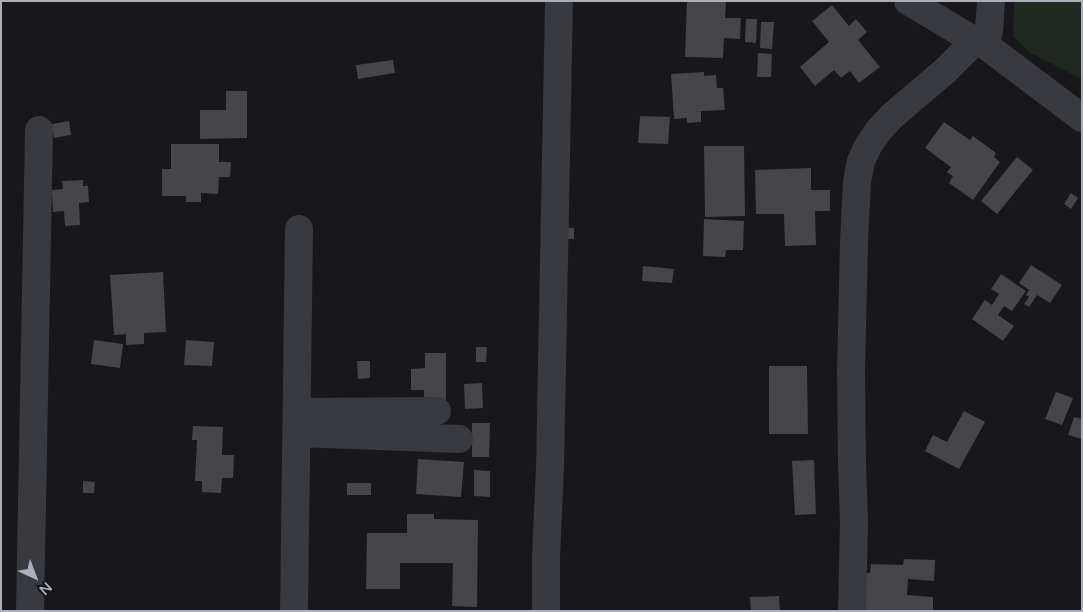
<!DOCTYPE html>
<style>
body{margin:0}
#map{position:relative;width:1083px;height:612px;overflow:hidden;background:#18181a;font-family:"Varela Round",sans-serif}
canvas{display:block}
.frame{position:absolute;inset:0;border:2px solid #abafb9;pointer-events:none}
.north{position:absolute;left:10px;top:552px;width:50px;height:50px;-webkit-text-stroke:4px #131315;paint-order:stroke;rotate:137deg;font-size:14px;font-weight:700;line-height:20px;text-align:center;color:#abafb9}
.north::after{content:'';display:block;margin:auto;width:18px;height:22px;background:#abafb9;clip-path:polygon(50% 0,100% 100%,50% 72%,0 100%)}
</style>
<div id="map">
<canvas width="1083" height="612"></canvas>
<div class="frame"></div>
<div class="north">N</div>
</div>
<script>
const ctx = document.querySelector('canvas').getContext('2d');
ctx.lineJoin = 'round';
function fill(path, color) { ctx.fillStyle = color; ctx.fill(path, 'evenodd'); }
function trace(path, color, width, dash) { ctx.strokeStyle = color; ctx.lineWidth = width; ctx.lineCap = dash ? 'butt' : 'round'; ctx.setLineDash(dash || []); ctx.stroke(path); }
fill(new Path2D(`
 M1014,1H1082V79L1029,52L1013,36Z`), '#202821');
fill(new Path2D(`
 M687,1H726L725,18H741L740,39L724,38L723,58L685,57Z
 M832,5L849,26L856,19L867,32L858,40L880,67L859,83L850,71L841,78L834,70L815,86L800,67L829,42L812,21Z
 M746,19H757L756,43L745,42Z
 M761,22H774L772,49L760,48Z
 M758,53L772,54L771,77H757Z
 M393,60L395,73L358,79L356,65Z
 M704,72V76L716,75L717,88H723L725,110L701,111V122L687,123V118L674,119L671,74Z
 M226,91H247V138L200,139V110H226Z
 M640,116L670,117L668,144L638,143Z
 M69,121L71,135L54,138L52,124Z
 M944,122L970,140L973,136L996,153L994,157L1000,162L973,200L949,183L953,176L947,172L951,167L925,148Z
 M171,144H219V162H231L230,177H219L218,194L201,193V202H186V196H162V169H171Z
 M704,146H744L745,216L705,217Z
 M1017,157L1033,170L997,214L981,201Z
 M811,168V190H830V211H815L816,245L785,246L784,214H756L755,170Z
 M83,180V186H88L89,202L79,203L80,225L65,226L64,211L53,212L52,190L63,189L62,181Z
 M1071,193L1078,198L1071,209L1064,204Z
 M704,219L744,221L743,250H726L725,257L703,256Z
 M564,228H574V239H564Z
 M1031,265L1062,285L1050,303L1037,295L1029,307L1024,304L1029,297L1026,295L1029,290L1019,283Z
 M643,266L674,269L672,283L642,281Z
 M163,272L166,332L144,333V344L126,345V334L114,335L110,275Z
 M1001,274L1026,291L1012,311L1004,306L998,315L1014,326L1003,341L972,319L985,300L992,305L999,294L991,289Z
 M94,340L123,344L120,368L91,364Z
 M186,340L214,342L212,366L184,365Z
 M476,347H487L486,362H476Z
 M425,353H446V403L424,404V390H411V369L425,368Z
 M357,361H370V378L358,379Z
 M769,366H807L808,434H769Z
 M482,383L483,408L465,409L464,384Z
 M1056,392L1073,398L1062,425L1045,419Z
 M964,411L985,422L959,469L925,451L933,435L947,442Z
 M1074,417L1082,419V439L1068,435Z
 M472,423H490L489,457H472Z
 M193,426L223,427L222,455H234L233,478H222L221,493L202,492V481H195L197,440H192Z
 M418,459L464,462L461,497L416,494Z
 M814,460L816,514L795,515L792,461Z
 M474,470L490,471V497L474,496Z
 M83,481L95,482L94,493H83Z
 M347,483H371V495H347Z
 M407,514H434V519L478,520L477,607L452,606L453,563H400V589H366L367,533H407Z
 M904,559L935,560L934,581L908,579L907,595L933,597V611H857L859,572L870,573L871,564L903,565Z
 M779,596L780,611H751L750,597Z`), '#45454a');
trace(new Path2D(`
 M908,1L975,41L985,45L1082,118
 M985,45L989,31L991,1
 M297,412L437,411
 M297,433L459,439
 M30,611L39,130
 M294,611L299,229
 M546,611V556L550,468L559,1
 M852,611L854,523L852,462L851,371L854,242L857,182L861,161L868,146L879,130L892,116L945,71L975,41`), '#393a3f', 28);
</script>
